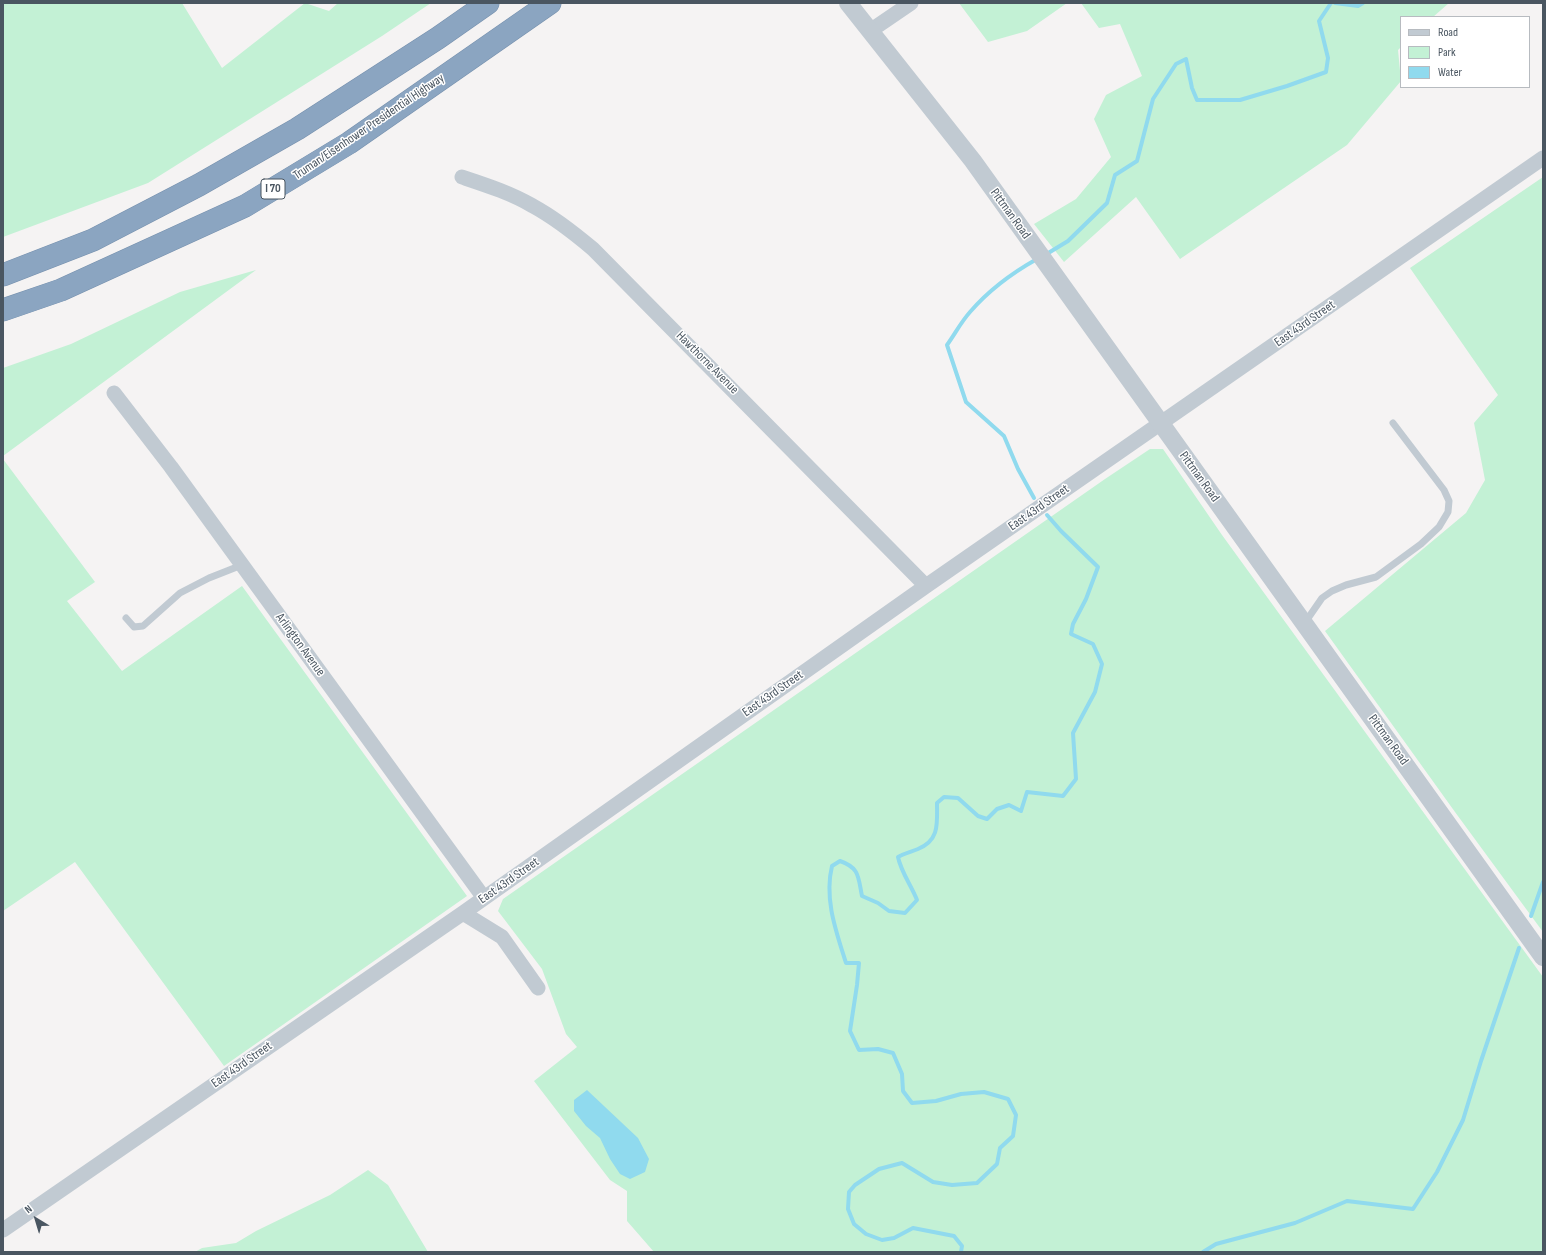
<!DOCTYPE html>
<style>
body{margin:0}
#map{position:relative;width:1546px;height:1255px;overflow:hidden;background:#f5f3f3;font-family:"Sofia Sans Condensed",sans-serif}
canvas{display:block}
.frame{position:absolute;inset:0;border:4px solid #4a5661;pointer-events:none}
.legend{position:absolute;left:1400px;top:16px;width:130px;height:72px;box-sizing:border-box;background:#fff;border:1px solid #b7bbc0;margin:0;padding:5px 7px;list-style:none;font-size:12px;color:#4a5661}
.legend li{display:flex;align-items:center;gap:8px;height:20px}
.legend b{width:20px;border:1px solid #b7bbc0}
.north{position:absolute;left:16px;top:1199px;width:40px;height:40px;-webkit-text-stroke:3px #fff;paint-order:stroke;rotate:322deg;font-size:11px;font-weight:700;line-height:16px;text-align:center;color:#4a5661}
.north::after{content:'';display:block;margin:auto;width:14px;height:18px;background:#4a5661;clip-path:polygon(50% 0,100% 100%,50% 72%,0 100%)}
</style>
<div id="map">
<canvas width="1546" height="1255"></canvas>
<div class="frame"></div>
<ul class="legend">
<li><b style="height:5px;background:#c1cad2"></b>Road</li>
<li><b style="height:11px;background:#c3f1d5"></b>Park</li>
<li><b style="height:11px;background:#90daee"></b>Water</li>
</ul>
<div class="north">N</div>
</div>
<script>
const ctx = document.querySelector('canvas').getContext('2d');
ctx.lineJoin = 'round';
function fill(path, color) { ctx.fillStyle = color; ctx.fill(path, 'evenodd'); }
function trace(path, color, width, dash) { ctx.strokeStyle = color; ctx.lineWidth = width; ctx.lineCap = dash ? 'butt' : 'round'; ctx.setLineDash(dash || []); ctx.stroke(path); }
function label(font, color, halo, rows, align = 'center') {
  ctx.font = font + ' "Sofia Sans Condensed",sans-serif'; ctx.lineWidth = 3; ctx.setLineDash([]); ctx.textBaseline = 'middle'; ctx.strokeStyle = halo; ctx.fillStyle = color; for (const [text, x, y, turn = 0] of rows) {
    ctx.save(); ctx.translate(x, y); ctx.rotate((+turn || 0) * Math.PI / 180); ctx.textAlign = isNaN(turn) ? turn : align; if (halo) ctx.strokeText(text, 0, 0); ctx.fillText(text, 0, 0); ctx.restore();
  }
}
fill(new Path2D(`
 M3,3H182L222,68L305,3L329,11L338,3H431L382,36L148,183L3,237Z
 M959,3H1067L1027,31L988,42Z
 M1081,3H1449L1433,17H1401V47L1398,50L1401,81L1347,145L1180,259L1136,197L1064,262L1034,224L1076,199L1111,157L1094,119L1106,95L1142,76L1120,24L1099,28Z
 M1543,177V932L1455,812L1325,631L1466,513L1485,480L1474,423L1498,395L1410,268Z
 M256,270L3,456V368L71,344L180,292Z
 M1150,449H1163L1222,535L1543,977V1252H654L627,1221V1191L610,1180L534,1081L577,1047L566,1034L542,969L498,911L503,899L1105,479Z
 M3,459L95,582L67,601L122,671L242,586L467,896L224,1066L75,862L3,911Z
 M368,1170L388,1185L428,1252H195L202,1248L236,1243L256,1231L330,1195Z`), '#c3f1d5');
fill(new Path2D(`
 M587,1090L638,1138L649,1159L645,1172L630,1179L620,1174L610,1159L600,1138L586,1126L574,1111V1100Z`), '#90daee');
trace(new Path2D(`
 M1335,3L1358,6L1363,3
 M1045,255L1068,241L1107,203L1115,175L1137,161L1153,99L1176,64L1186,59L1192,88L1197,100H1240L1287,86L1326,72L1328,58L1319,21L1331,3
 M1034,498L1018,469L1004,436L966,402L947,345C955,334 961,322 970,312C989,290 1012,273 1037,259
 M1531,916L1543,882
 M961,1252L962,1246L954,1236L913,1228L894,1238L882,1240L866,1234L854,1224L848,1209L849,1192L855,1185L879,1169L902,1163L933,1182L952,1185L977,1183L997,1164L1000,1148L1013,1136L1016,1115L1008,1099L984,1092L961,1094L936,1101L912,1103L903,1091L902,1074L893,1053L878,1049L859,1050L850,1031L857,985L859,963H846C836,931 824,899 832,866L840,861C860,868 858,877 862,896L878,903L889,911L905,913L917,900C911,885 901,872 898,857C905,853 911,852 918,849C940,840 937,823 937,803L944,797L958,798L978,816L987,819L997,809L1009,805L1021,811L1027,792L1063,796L1076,779L1073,733L1095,692L1102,664L1093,644L1071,634L1073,624L1086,599L1098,567L1061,531L1047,515
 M1203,1252L1216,1244L1295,1223L1347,1201L1413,1209L1437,1172L1463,1120L1481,1061L1519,948`), '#90daee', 4);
const motorway = new Path2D(`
 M3,275L93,240L199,185L297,129L438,38L488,3
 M3,310L61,290L245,206L349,143L550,3`);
trace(motorway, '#7690ad', 23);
trace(new Path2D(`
 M126,618L134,627L143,626L180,593L209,578L242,565
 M1304,624L1322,598L1332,591L1346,585L1376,577L1421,544L1439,527L1448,512L1449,501L1444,490L1393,423`), '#c1cad2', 7);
trace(new Path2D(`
 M870,31L911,3
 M462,177C486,185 511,193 533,206C555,218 574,233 593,249L926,586
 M114,393L171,467L484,898
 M463,913L502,937L538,988
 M3,1230L463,913L926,586L1543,158`), '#c1cad2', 15);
trace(new Path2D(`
 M848,3L973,161L1543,957`), '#c1cad2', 18);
trace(motorway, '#8ba5c1', 22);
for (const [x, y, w] of [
 [273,189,24]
]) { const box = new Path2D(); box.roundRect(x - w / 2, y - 10, w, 20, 3); ctx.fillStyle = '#fff'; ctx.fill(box); trace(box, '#4a5661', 1); }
label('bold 12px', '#4a5661', null, [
 ["I 70",273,189]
]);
label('13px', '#4a5661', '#fff', [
 ["Truman/Eisenhower Presidential Highway",369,127,-34],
 ["Pittman Road",1010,214,54],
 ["East 43rd Street",1305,324,-35],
 ["Hawthorne Avenue",707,363,45],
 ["Pittman Road",1199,477,54],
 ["East 43rd Street",1039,508,-35],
 ["Arlington Avenue",300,645,54],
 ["East 43rd Street",773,694,-35],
 ["Pittman Road",1388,740,54],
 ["East 43rd Street",509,881,-35],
 ["East 43rd Street",242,1065,-35]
]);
</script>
